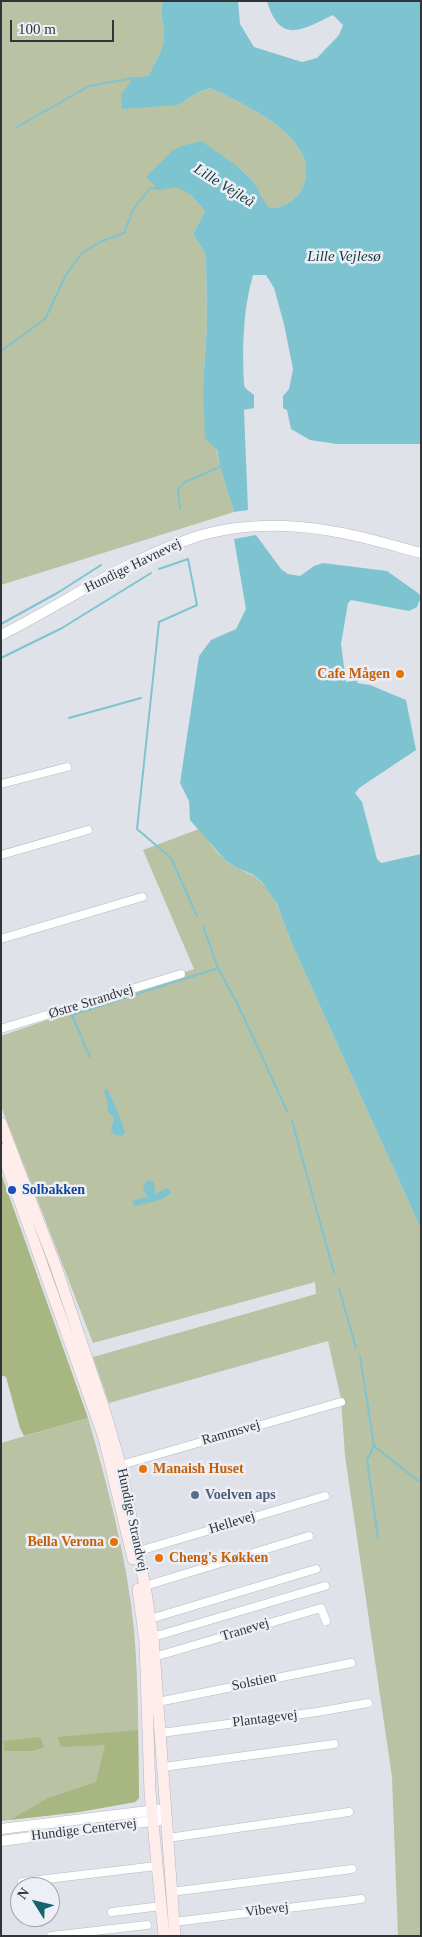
<!DOCTYPE html>
<meta charset="utf-8">
<style>
body{margin:0}
#map{position:relative;width:422px;height:1937px;overflow:hidden;background:#dfe2e9;font-family:Georgia,serif}
canvas{display:block}
.frame{position:absolute;inset:0;border:2px solid #333437;pointer-events:none}
.north{position:absolute;left:10px;top:1877px;width:50px;height:50px;box-sizing:border-box;background:#eceff6;border:1px solid #a2a4aa;border-radius:50%;rotate:306deg;font-size:14px;font-weight:700;line-height:20px;text-align:center;color:#333437}
.north::after{content:'';display:block;margin:auto;width:18px;height:22px;background:#16636d;clip-path:polygon(50% 0,100% 100%,50% 72%,0 100%)}
.scale{position:absolute;left:10px;top:20px;width:104px;height:22px;box-sizing:border-box;border:2px solid #333437;border-top:0;padding-left:6px;font-size:15px;line-height:18px;white-space:nowrap;color:#333437;-webkit-text-stroke:4px #eceff6;paint-order:stroke}
</style>
<div id="map">
<canvas width="422" height="1937"></canvas>
<div class="frame"></div>
<div class="north">N</div>
<div class="scale">100 m</div>
</div>
<script>
const ctx = document.querySelector('canvas').getContext('2d');
ctx.lineJoin = 'round';
function fill(path, color) { ctx.fillStyle = color; ctx.fill(path, 'evenodd'); }
function trace(path, color, width, dash) { ctx.strokeStyle = color; ctx.lineWidth = width; ctx.lineCap = dash ? 'butt' : 'round'; ctx.setLineDash(dash || []); ctx.stroke(path); }
function label(font, color, halo, rows, align = 'center') {
  ctx.font = font + ' Georgia,serif'; ctx.lineWidth = 5; ctx.setLineDash([]); ctx.textBaseline = 'middle'; ctx.strokeStyle = halo; ctx.fillStyle = color; for (const [text, x, y, turn = 0] of rows) {
    ctx.save(); ctx.translate(x, y); ctx.rotate((+turn || 0) * Math.PI / 180); ctx.textAlign = isNaN(turn) ? turn : align; if (halo) ctx.strokeText(text, 0, 0); ctx.fillText(text, 0, 0); ctx.restore();
  }
}
fill(new Path2D(`
 M1,1H163C159,13 163,20 164,32C165,48 155,62 148,76L178,105L197,93L210,88C244,104 326,140 302,189C296,200 282,209 270,208L265,204L253,181L242,170L159,190L177,186L191,195L205,211L193,234L206,255L207,326L203,385L220,467L234,512L1,585Z
 M199,829C209,842 219,857 233,866C242,871 252,873 260,881C277,896 283,921 291,942L421,1229V1936H398L392,1777L345,1456L341,1399L328,1341L109,1403L93,1357L316,1294L315,1282L93,1343L1,1106V1036L194,969L143,850Z
 M88,1418C108,1487 127,1558 134,1630C139,1686 138,1742 139,1798L135,1802L79,1812L1,1821V1443Z`), '#b9c2a2');
fill(new Path2D(`
 M2,1176L88,1418L24,1436L20,1428L6,1377L1,1375Z
 M138,1730L139,1798L135,1802L79,1812L10,1820L48,1798L96,1782L105,1745L61,1747L58,1737Z
 M40,1737L44,1747L33,1751H5L3,1741Z`), '#a8b682');
fill(new Path2D(`
 M163,1H238L240,24L254,47L302,62L317,58L339,35L343,25L333,15C302,30 280,45 267,1H421V444H337L310,440L291,429L287,410L283,408V396L289,389L293,369L284,324L274,288L266,275H253C243,310 242,347 244,384L245,388L254,395V408L244,410L248,510L234,512L220,467L217,450L205,439L203,385L207,326L206,255L193,234L205,211L191,195L177,187L159,190L146,177L172,151L181,146L201,141C218,153 237,164 251,179C259,188 261,200 270,208C282,209 296,200 302,189C326,140 244,104 210,88L197,93L178,105L122,109L121,95L133,78L148,76C155,62 165,48 164,32C163,20 159,13 163,1Z
 M256,535L281,569L288,574L300,576L314,566L323,563L387,571L418,593L421,597L417,607L409,611L351,600L348,603L341,644L346,682L358,680L357,683L370,685L406,700L416,750L359,788L355,793L362,802L377,859L381,863L421,854V1229L291,942L277,904L262,882L252,874L235,867L224,859L190,820L189,801L180,783L199,656L211,640L236,629L246,609L234,539Z
 M106,1088C114,1101 120,1118 125,1132L122,1136L115,1135L111,1131L114,1118L108,1112L107,1100L104,1091Z
 M149,1180L154,1183L155,1195L167,1188L171,1192L170,1194L160,1200L136,1206L133,1204V1200L148,1197L143,1190L145,1182Z`), '#7ec4d0');
trace(new Path2D(`
 M17,127L89,86L133,78
 M1,351L45,319L66,275L82,253L102,241L124,233L133,210L150,188L160,189
 M180,509L178,489L185,482L222,466
 M159,569L188,559L197,605L159,622L137,829L171,858L197,916
 M1,624L59,592L101,565
 M1,658L62,628L151,573
 M69,718L141,698
 M203,926L218,968L239,1007L287,1111
 M81,1036L72,1015L218,968
 M82,1039L90,1057
 M292,1121L334,1273
 M339,1288L356,1348
 M360,1356L374,1446L421,1483
 M374,1446L367,1460L378,1538`), '#7ec4d0', 2);
const minor = new Path2D(`
 M1,784L67,767
 M1,855L88,830
 M1,939L142,897
 M1,1029L181,974
 M121,1465L341,1402
 M139,1551L325,1496
 M145,1586L309,1536
 M150,1619L316,1569
 M153,1637L325,1586
 M154,1657L321,1608L326,1621
 M158,1702L351,1663
 M161,1733L317,1712L368,1703
 M163,1767L334,1744
 M168,1838L349,1812
 M22,1882L156,1866
 M171,1892L352,1869
 M112,1912L161,1906
 M174,1922L361,1899
 M51,1936L147,1925`);
const tertiary = new Path2D(`
 M1,635C63,604 121,563 187,540C217,529 251,525 284,526C331,527 376,541 421,553
 M1,1829L165,1809
 M1,1841L166,1819`);
const secondary = new Path2D(`
 M1,1123L56,1267L106,1415L121,1467L145,1586L153,1637L175,1936
 M1,1149L104,1438L133,1559
 M138,1589L145,1642L150,1792L164,1936`);
trace(minor, '#b6b9c0', 9);
trace(tertiary, '#b6b9c0', 11);
trace(secondary, '#b6b9c0', 12);
trace(minor, '#fff', 8);
trace(tertiary, '#fff', 10);
trace(secondary, '#ffedeb', 11);
for (const [x, y, r, color] of [
 [400,674,5,"#e8710a"],
 [12,1190,5,"#1a4fb4"],
 [143,1469,5,"#e8710a"],
 [195,1495,5,"#5c6f8a"],
 [114,1542,5,"#e8710a"],
 [159,1558,5,"#e8710a"]
]) { const dot = new Path2D(); dot.arc(x, y, r, 0, 2 * Math.PI); ctx.fillStyle = color; ctx.fill(dot); trace(dot, '#eceff6', 2); }
label('14px', '#333437', '#eceff6', [
 ["Hundige Havnevej",133,566,-26],
 ["Østre Strandvej",91,1002,-17],
 ["Rammsvej",231,1433,-16],
 ["Hundige Strandvej",132,1520,78],
 ["Hellevej",232,1523,-17],
 ["Tranevej",245,1630,-17],
 ["Solstien",254,1682,-12],
 ["Plantagevej",265,1719,-7],
 ["Hundige Centervej",84,1830,-7],
 ["Vibevej",267,1910,-7]
]);
label('bold 14px', '#c56008', '#eceff6', [
 ["Cafe Mågen",390,674],
 ["Manaish Huset",153,1469,"left"],
 ["Bella Verona",104,1542],
 ["Cheng's Køkken",169,1558,"left"]
], 'right');
label('bold 14px', '#164399', '#eceff6', [
 ["Solbakken",22,1190]
], 'left');
label('bold 14px', '#4e5e75', '#eceff6', [
 ["Voelven aps",205,1495]
], 'left');
label('italic 15px', '#14373d', '#eceff6', [
 ["Lille Vejleå",224,186,32],
 ["Lille Vejlesø",344,257]
]);
</script>
